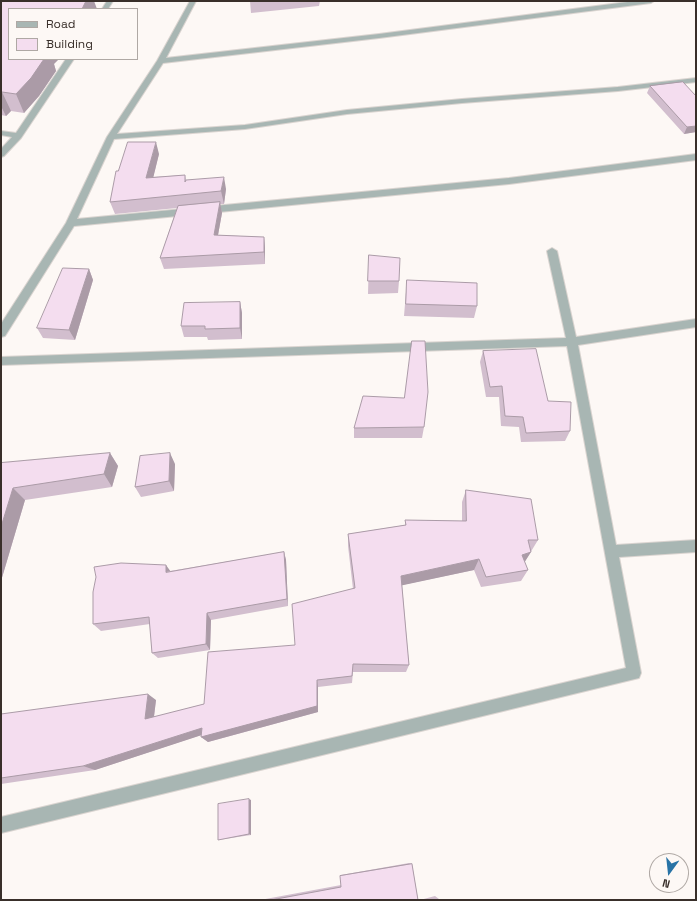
<!DOCTYPE html>
<style>
body{margin:0}
#map{position:relative;width:697px;height:901px;overflow:hidden;background:#fdf8f5;font-family:"Space Grotesk",sans-serif}
canvas{display:block}
.frame{position:absolute;inset:0;border:2px solid #392f2a;pointer-events:none}
.legend{position:absolute;left:8px;top:8px;width:130px;height:52px;box-sizing:border-box;background:#fdf8f5;border:1px solid #afa8a4;margin:0;padding:5px 7px;list-style:none;font-size:12px;color:#392f2a}
.legend li{display:flex;align-items:center;gap:8px;height:20px}
.legend b{width:20px;border:1px solid #afa8a4}
.north{position:absolute;left:649px;top:853px;width:40px;height:40px;box-sizing:border-box;background:#fdf8f5;border:1px solid #afa8a4;border-radius:50%;rotate:195deg;font-size:11px;font-weight:700;line-height:16px;text-align:center;color:#392f2a}
.north::after{content:'';display:block;margin:auto;width:14px;height:18px;background:#2873a6;clip-path:polygon(50% 0,100% 100%,50% 72%,0 100%)}
</style>
<div id="map">
<canvas width="697" height="901"></canvas>
<div class="frame"></div>
<ul class="legend">
<li><b style="height:5px;background:#a8b6b3"></b>Road</li>
<li><b style="height:11px;background:#f4ddef"></b>Building</li>
</ul>
<div class="north">N</div>
</div>
<script>
const ctx = document.querySelector('canvas').getContext('2d');
ctx.lineJoin = 'round';
function trace(path, color, width, dash) { ctx.strokeStyle = color; ctx.lineWidth = width; ctx.lineCap = dash ? 'butt' : 'round'; ctx.setLineDash(dash || []); ctx.stroke(path); }
function fill(path, color) { ctx.fillStyle = color; ctx.fill(path, 'evenodd'); }
const street = new Path2D(`
 M107,1H113L108,9H102Z
 M190,1H196L166,58L379,34L635,1H654L651,3L379,38L163,63L117,134L245,125L347,110L462,99L618,87L696,78V82L618,91L462,103L347,114L245,129L114,139L77,219L509,178L696,154V160L509,184L74,226L5,336L1,337V324L66,223L107,137L157,61Z
 M66,59H74L21,138L4,156L1,157V149L12,137L1,135V131L16,133Z
 M552,248L557,251L576,337L696,319V327L578,345L616,545L696,540V552L619,557L641,673L639,678L1,833V817L626,668L567,346L1,365V357L566,338L547,251Z`);
trace(street, '#dad4d0', 2);
fill(street, '#a8b6b3');
fill(new Path2D(`
 M1,1L54,64L56,71L39,96L24,113L11,111L6,116L1,115Z
 M250,1H320L319,6L251,13Z
 M650,86L696,96V132L684,134L647,93Z
 M159,154L153,177L185,175L186,180L226,189L224,204H220L222,213L218,235L264,237L265,248V264L164,269L160,258L177,208L115,214L110,202L118,171Z
 M369,255L399,281L398,293L368,294Z
 M89,269L93,280L75,340L43,338L37,328Z
 M407,280L477,306L474,318L404,316Z
 M240,302L242,313V339L208,340L207,337H184L181,326Z
 M483,351L548,401L570,431L565,441L521,442L519,427L501,426L499,397H486L480,362Z
 M424,427L422,438H354V428Z
 M110,453L118,466L112,487L25,500L1,581V463Z
 M175,464L174,491L141,497L135,487Z
 M466,490L538,540L524,563L528,570L521,581L481,587L474,570L402,585L409,665L406,672H353L352,683L318,687V712L208,742L201,737V735L95,770L1,784V714L156,700L154,717L204,704L295,645L353,589L348,546V534L405,525V520L462,521V502Z
 M284,552L286,560L288,606L211,620L210,650L158,658L152,653L150,624L101,631L93,624L170,571Z
 M251,800V835L218,840Z
 M409,863L412,864L418,900H260L341,885V875Z
 M435,896L439,899V900H420Z`), '#d2bece');
fill(new Path2D(`
 M83,1H94L97,9H82Z
 M44,59H59L54,64L56,71L39,96L24,113L16,94Z
 M2,92L11,111L6,116L1,106V93Z
 M696,126V132L684,134L687,127Z
 M156,142L159,154L150,191L146,178Z
 M224,177L226,189L224,204L221,191Z
 M220,202L222,213L216,246L214,235Z
 M264,237L265,248V264L264,252Z
 M89,269L93,280L75,340L69,330Z
 M240,302L242,313V339L240,328Z
 M110,453L118,466L112,487L104,474Z
 M170,453L175,464L174,491L169,481Z
 M13,488L25,500L1,581V527Z
 M284,552L286,560L288,606L287,599Z
 M531,552L524,563L522,555Z
 M479,559L474,570L399,586L401,576Z
 M166,565L171,572H166Z
 M207,613L211,620L210,650L206,644Z
 M317,680L318,687V712L208,742L201,737Z
 M148,694L156,700L153,724L145,719Z
 M202,728L208,733L95,770L83,766Z
 M249,799L251,800V835L249,834Z`), '#ab9ba7');
const building = new Path2D(`
 M1,1H86L82,9H9V59H44L31,78L16,94L2,92L1,93Z
 M683,82L696,96V126L687,127L650,86Z
 M128,142H156L146,178L185,175V182L186,180L224,177L221,191L110,202L116,171H118Z
 M220,202L214,235L264,237V252L160,258L178,206Z
 M369,255L400,258L399,281H368Z
 M63,268L89,269L69,330L37,328Z
 M407,280L477,283V306L406,304Z
 M240,302V328L205,329V326H181L184,303Z
 M412,341H425L428,392L424,427L354,428L363,396L404,398Z
 M536,349L548,401L571,402L570,431L526,433L523,417L505,416L502,386L490,387L483,351Z
 M110,453L104,474L13,488L1,527V463Z
 M170,453L169,481L135,487L140,456Z
 M466,490L531,499L538,540H528L531,552L522,555L528,570L486,577L479,559L401,576L409,665L353,664L352,676L317,680V706L201,737L202,728L83,766L1,778V714L148,694L145,719L204,704L208,652L295,645L292,604L355,588L348,534L406,525L405,520L466,521Z
 M284,552L287,599L207,613L206,644L152,653L149,617L93,624V592L96,577L94,567L121,563L166,565V572Z
 M249,799V834L218,840V804Z
 M412,864L418,900H271L341,887L340,876Z`);
fill(building, '#f4ddef');
trace(building, '#ab9ba7', 1);
</script>
